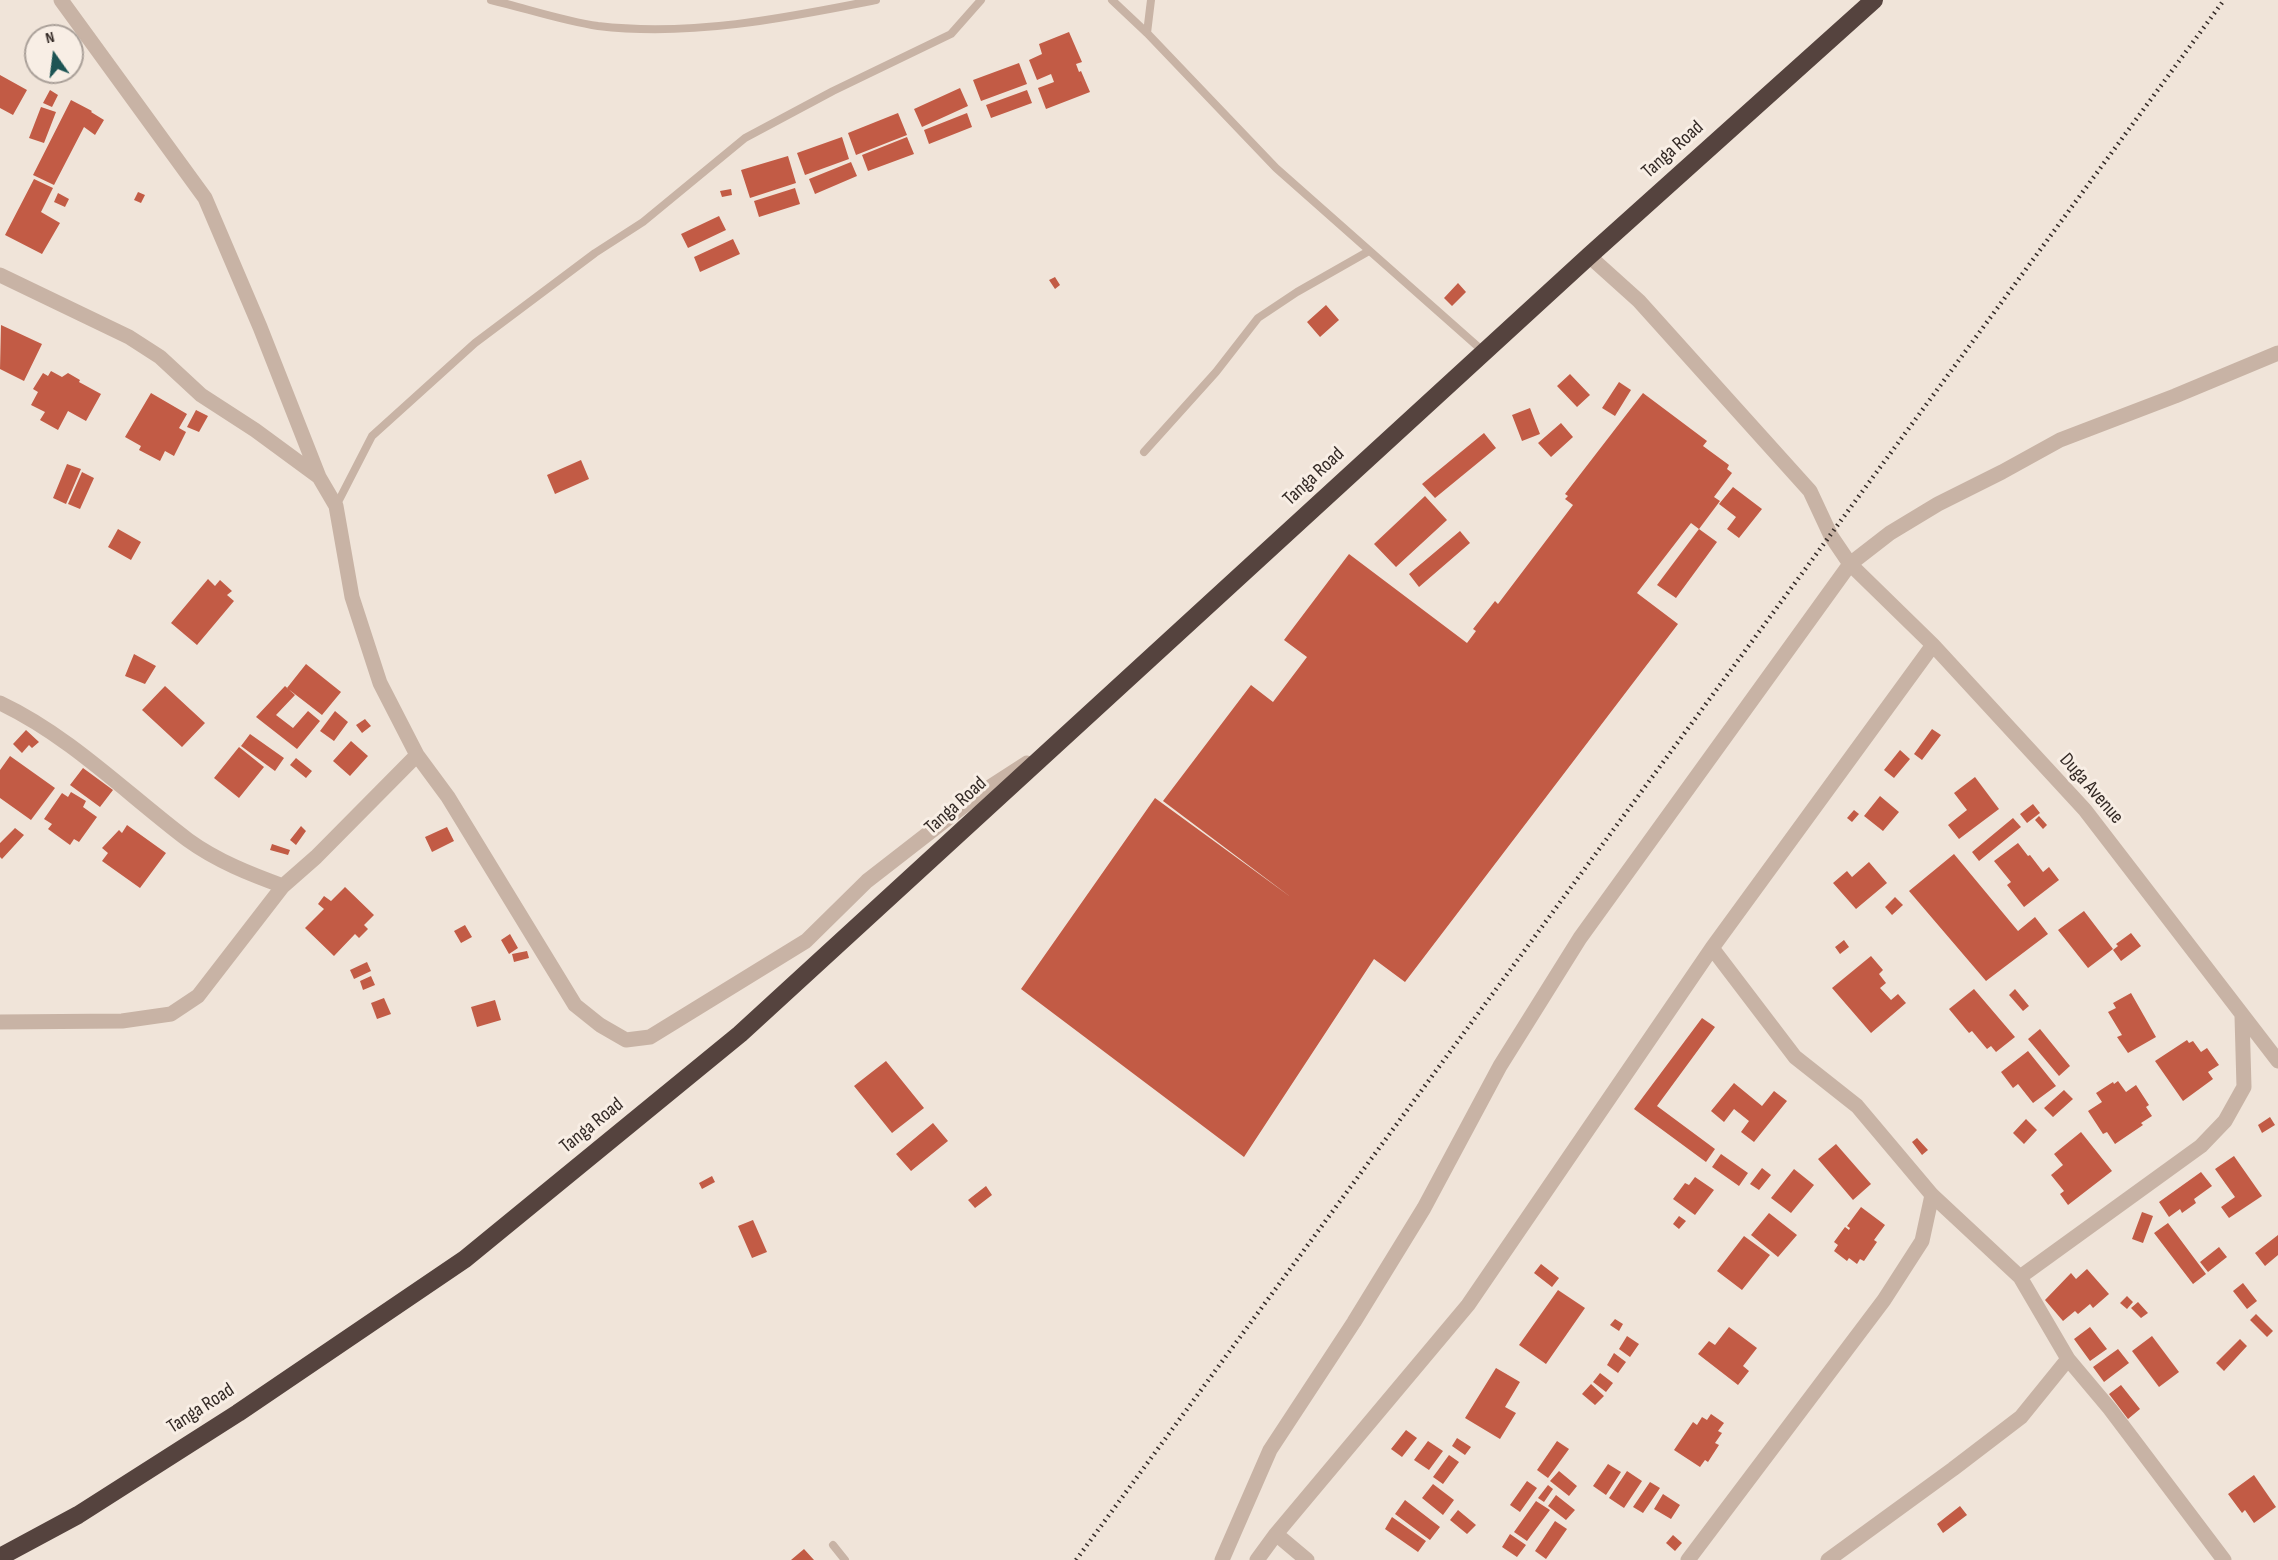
<!DOCTYPE html>
<style>
body{margin:0}
#map{position:relative;width:2278px;height:1560px;overflow:hidden;background:#f0e4d9;font-family:"Sofia Sans Condensed",sans-serif}
canvas{display:block}
.north{position:absolute;left:24px;top:24px;width:60px;height:60px;box-sizing:border-box;background:#f8eee5;border:2px solid #aaa099;border-radius:50%;rotate:346deg;font-size:16px;font-weight:700;line-height:24px;text-align:center;color:#342a26}
.north::after{content:'';display:block;margin:auto;width:21px;height:27px;background:#1d5454;clip-path:polygon(50% 0,100% 100%,50% 72%,0 100%)}
</style>
<div id="map">
<canvas width="2278" height="1560"></canvas>
<div class="north">N</div>
</div>
<script>
const ctx = document.querySelector('canvas').getContext('2d');
ctx.lineJoin = 'round';
function fill(path, color) { ctx.fillStyle = color; ctx.fill(path, 'evenodd'); }
function trace(path, color, width, dash) { ctx.strokeStyle = color; ctx.lineWidth = width; ctx.lineCap = dash ? 'butt' : 'round'; ctx.setLineDash(dash || []); ctx.stroke(path); }
function label(font, color, halo, rows, align = 'center') {
  ctx.font = font + ' "Sofia Sans Condensed",sans-serif'; ctx.lineWidth = 6; ctx.setLineDash([]); ctx.textBaseline = 'middle'; ctx.strokeStyle = halo; ctx.fillStyle = color; for (const [text, x, y, turn = 0] of rows) {
    ctx.save(); ctx.translate(x, y); ctx.rotate((+turn || 0) * Math.PI / 180); ctx.textAlign = isNaN(turn) ? turn : align; if (halo) ctx.strokeText(text, 0, 0); ctx.fillText(text, 0, 0); ctx.restore();
  }
}
fill(new Path2D(`
 M1069,32L1082,62L1076,64L1079,72L1081,71L1090,92L1046,109L1038,88L1054,82L1051,74L1037,80L1029,60L1042,54L1039,44Z
 M1019,63L1027,84L981,101L973,80Z
 M0,75L27,90L13,115L0,108Z
 M960,88L968,106L922,127L914,109Z
 M50,90L58,95L52,107L43,103Z
 M1027,90L1032,103L991,118L986,105Z
 M71,100L92,111L91,112L104,120L95,135L84,127L54,185L33,175Z
 M41,107L56,112L44,143L29,138Z
 M898,113L907,135L856,155L848,133Z
 M967,113L972,127L929,144L924,130Z
 M842,137L849,159L805,175L797,153Z
 M907,137L914,154L868,171L862,155Z
 M788,156L796,183L750,198L741,170Z
 M851,162L857,176L815,194L809,179Z
 M34,179L53,188L41,212L60,223L42,254L5,235Z
 M795,188L800,204L759,217L754,201Z
 M731,189L732,195L722,197L720,191Z
 M138,192L145,195L141,203L134,200Z
 M58,193L69,199L65,207L54,202Z
 M719,216L726,230L688,248L681,234Z
 M733,239L740,254L700,272L694,257Z
 M1055,277L1060,285L1055,289L1049,280Z
 M1458,283L1466,292L1452,306L1444,298Z
 M1326,305L1339,320L1320,337L1307,322Z
 M1,325L42,344L24,381L0,369Z
 M51,371L62,377L68,373L80,380L79,382L101,394L86,421L68,411L58,430L40,420L45,412L31,405L38,392L33,389L43,373L48,376Z
 M1570,374L1590,395L1577,407L1557,386Z
 M1619,382L1631,390L1615,416L1602,408Z
 M151,393L187,414L179,428L186,432L174,456L165,451L160,461L139,450L141,446L125,437Z
 M1643,393L1707,441L1703,446L1729,465L1727,469L1732,473L1714,497L1720,501L1699,529L1691,523L1637,593L1678,624L1405,982L1374,959L1244,1157L1021,989L1155,798L1292,898L1163,801L1251,685L1273,702L1307,657L1284,640L1349,554L1467,643L1476,631L1473,629L1495,601L1498,604L1573,505L1565,499L1568,496L1565,494Z
 M1530,408L1540,434L1522,441L1512,415Z
 M196,410L208,416L199,432L187,427Z
 M1561,423L1573,437L1551,457L1538,443Z
 M1484,433L1496,448L1435,498L1422,484Z
 M581,460L589,479L555,494L547,475Z
 M67,464L81,469L66,504L53,498Z
 M82,472L94,478L80,509L68,504Z
 M1733,487L1762,509L1739,538L1727,529L1736,517L1719,504Z
 M1425,496L1447,520L1396,567L1374,544Z
 M118,529L141,542L131,560L108,547Z
 M1699,529L1717,542L1676,598L1657,585Z
 M1460,531L1470,543L1419,587L1409,574Z
 M208,579L215,586L220,580L232,591L227,595L234,601L197,645L171,623Z
 M134,654L156,666L145,684L125,676Z
 M306,664L341,692L322,715L287,688Z
 M165,686L205,723L182,747L142,710Z
 M285,686L295,695L276,715L293,728L308,711L320,721L297,749L256,717Z
 M335,711L348,722L334,741L320,731Z
 M365,719L371,726L362,733L356,725Z
 M1932,729L1941,735L1922,760L1914,754Z
 M26,730L39,742L32,748L29,745L22,753L13,744Z
 M250,734L284,758L275,771L241,746Z
 M351,741L368,756L350,776L333,761Z
 M239,747L264,767L239,798L214,778Z
 M1900,750L1910,759L1894,778L1884,770Z
 M10,756L55,788L31,820L0,798V770Z
 M296,758L312,771L306,778L290,765Z
 M83,768L113,790L100,807L70,785Z
 M1975,777L1999,809L1959,839L1948,825L1967,810L1954,793Z
 M71,792L86,801L83,807L97,817L79,842L74,839L70,845L48,829L52,824L44,819L62,793L68,797Z
 M1880,796L1899,812L1883,831L1864,816Z
 M2033,804L2040,813L2027,823L2020,814Z
 M1854,810L1859,814L1852,822L1847,818Z
 M2039,816L2047,825L2043,829L2035,820Z
 M2013,818L2021,827L1979,861L1972,852Z
 M127,825L166,853L140,888L102,861L108,853L102,848L119,830L122,833Z
 M301,826L306,831L296,845L290,840Z
 M447,827L454,841L432,852L425,837Z
 M15,828L24,835L2,859L0,857V843Z
 M2018,843L2028,856L2030,855L2043,872L2049,867L2059,880L2024,907L2007,885L2011,882L1994,861Z
 M272,844L290,850L288,855L270,850Z
 M1954,854L2018,931L2035,917L2048,934L1986,981L1909,891Z
 M1869,862L1887,883L1856,909L1833,883L1847,871L1852,877Z
 M345,887L374,915L364,925L368,929L359,938L355,934L334,956L305,928L324,909L318,904L324,896L331,901Z
 M1895,897L1903,905L1892,915L1885,907Z
 M2084,911L2113,949L2088,968L2058,930Z
 M465,925L472,937L461,943L454,931Z
 M2131,933L2141,946L2121,961L2113,950L2118,946L2116,944Z
 M510,934L518,948L509,954L501,940Z
 M1844,940L1849,947L1840,954L1835,947Z
 M527,951L529,958L514,962L512,954Z
 M1871,956L1883,970L1879,974L1886,983L1880,988L1891,1000L1898,994L1906,1003L1871,1033L1832,988Z
 M367,962L371,971L354,979L350,970Z
 M371,976L375,985L363,990L360,981Z
 M1974,989L2015,1037L1996,1052L1991,1046L1987,1049L1972,1031L1969,1033L1949,1009Z
 M2015,989L2029,1006L2023,1011L2009,995Z
 M2131,993L2156,1037L2128,1053L2117,1037L2122,1035L2108,1012L2116,1008L2113,1003Z
 M384,998L391,1014L377,1019L371,1003Z
 M495,1000L501,1020L477,1027L471,1007Z
 M1702,1018L1715,1027L1657,1106L1715,1149L1706,1162L1634,1109Z
 M2040,1029L2070,1066L2059,1076L2028,1039Z
 M2187,1040L2189,1043L2193,1041L2201,1052L2207,1048L2219,1065L2208,1072L2213,1079L2183,1101L2155,1061Z
 M2028,1051L2056,1086L2033,1103L2018,1084L2013,1088L2001,1072Z
 M886,1061L924,1108L892,1133L854,1086Z
 M2118,1081L2126,1092L2136,1085L2149,1105L2146,1107L2152,1116L2141,1123L2143,1125L2115,1144L2107,1132L2103,1134L2088,1111L2102,1102L2096,1093L2113,1082L2114,1084Z
 M1734,1083L1762,1106L1774,1091L1787,1101L1754,1142L1741,1132L1749,1121L1734,1109L1724,1122L1711,1111Z
 M2064,1090L2073,1099L2053,1117L2044,1108Z
 M2270,1117L2275,1125L2262,1133L2258,1125Z
 M2026,1119L2037,1130L2024,1144L2013,1133Z
 M933,1123L948,1141L911,1171L896,1154Z
 M2081,1132L2112,1171L2068,1205L2060,1194L2064,1191L2051,1175L2063,1165L2054,1154Z
 M1917,1138L1928,1150L1922,1155L1912,1142Z
 M1836,1144L1871,1184L1853,1200L1818,1159Z
 M1721,1154L1748,1173L1739,1186L1712,1167Z
 M2234,1156L2262,1196L2229,1218L2221,1207L2235,1197L2215,1169Z
 M1762,1168L1771,1175L1759,1190L1750,1184Z
 M1794,1169L1814,1185L1791,1213L1771,1198Z
 M2201,1172L2212,1186L2194,1199L2196,1203L2182,1213L2180,1209L2169,1217L2159,1202Z
 M712,1176L715,1182L702,1189L699,1183Z
 M1695,1177L1714,1190L1695,1215L1673,1199L1685,1183L1689,1185Z
 M986,1186L992,1195L975,1208L968,1200Z
 M1861,1207L1885,1225L1874,1240L1877,1242L1864,1261L1860,1259L1857,1264L1849,1258L1847,1261L1834,1251L1838,1245L1834,1242L1845,1227L1849,1230L1850,1228L1847,1226Z
 M2142,1212L2153,1216L2143,1243L2132,1239Z
 M1769,1213L1797,1235L1778,1257L1751,1235Z
 M1679,1216L1686,1221L1679,1229L1673,1224Z
 M753,1220L767,1252L752,1258L738,1226Z
 M2168,1223L2206,1274L2193,1284L2154,1233Z
 M2278,1235V1255L2265,1266L2255,1253Z
 M1744,1236L1770,1255L1742,1290L1717,1271Z
 M2219,1247L2227,1257L2208,1272L2200,1262Z
 M1541,1264L1559,1278L1552,1287L1534,1273Z
 M2087,1269L2109,1294L2093,1308L2090,1304L2078,1314L2075,1311L2063,1321L2045,1300L2071,1273L2076,1279Z
 M2243,1283L2257,1301L2247,1309L2233,1291Z
 M1558,1290L1585,1308L1546,1364L1519,1345Z
 M2127,1296L2133,1302L2127,1309L2120,1303Z
 M2138,1302L2148,1313L2141,1318L2131,1308Z
 M2256,1314L2273,1331L2267,1337L2250,1320Z
 M1615,1319L1623,1324L1619,1331L1610,1325Z
 M1729,1327L1757,1348L1743,1366L1749,1371L1738,1385L1698,1354L1709,1341L1715,1345Z
 M2090,1327L2107,1349L2090,1361L2074,1339Z
 M1627,1336L1639,1344L1630,1357L1619,1349Z
 M2152,1336L2179,1372L2159,1387L2132,1351Z
 M2240,1339L2247,1346L2224,1371L2216,1363Z
 M2118,1349L2129,1363L2104,1382L2093,1367Z
 M1614,1353L1626,1362L1618,1373L1607,1365Z
 M1496,1368L1520,1382L1505,1407L1516,1413L1500,1439L1465,1418Z
 M1600,1373L1613,1383L1606,1392L1593,1382Z
 M1591,1384L1604,1396L1595,1405L1582,1394Z
 M2121,1385L2140,1409L2128,1419L2109,1394Z
 M1711,1414L1724,1423L1718,1431L1722,1433L1715,1443L1719,1445L1708,1462L1705,1460L1700,1467L1674,1450L1693,1422L1697,1425L1702,1417L1707,1420Z
 M1406,1430L1417,1438L1402,1457L1391,1449Z
 M1457,1438L1471,1447L1465,1455L1452,1446Z
 M1428,1441L1443,1451L1429,1470L1414,1460Z
 M1557,1441L1569,1449L1548,1478L1537,1470Z
 M1449,1455L1459,1462L1443,1484L1433,1477Z
 M1608,1464L1621,1472L1606,1495L1593,1486Z
 M1559,1471L1577,1486L1569,1496L1550,1481Z
 M1627,1471L1642,1481L1624,1508L1609,1498Z
 M2254,1475L2276,1507L2254,1523L2245,1510L2242,1513L2228,1494Z
 M1527,1481L1537,1488L1520,1512L1510,1505Z
 M1650,1482L1660,1488L1643,1513L1633,1507Z
 M1433,1484L1454,1500L1443,1515L1422,1498Z
 M1548,1485L1553,1489L1544,1502L1538,1498Z
 M1663,1494L1680,1505L1671,1519L1654,1509Z
 M1556,1495L1575,1510L1566,1520L1548,1506Z
 M1405,1500L1440,1527L1430,1540L1395,1514Z
 M1536,1501L1550,1510L1527,1541L1514,1532Z
 M1960,1506L1967,1515L1943,1533L1937,1524Z
 M1458,1510L1476,1525L1467,1534L1450,1520Z
 M1392,1517L1426,1541L1418,1552L1385,1529Z
 M1555,1521L1567,1529L1546,1559L1535,1551Z
 M1510,1534L1526,1545L1517,1557L1502,1547Z
 M1673,1535L1682,1543L1675,1551L1666,1543Z
 M804,1549L814,1560H791Z`), '#c25b45');
trace(new Path2D(`
 M491,0C525,8 563,21 598,26C691,37 785,18 876,0
 M1112,0L1147,33L1276,168L1484,352
 M1147,33L1151,0
 M1144,452L1216,372L1258,318L1297,292L1369,251
 M336,506L372,436L475,343L595,253L643,222L745,138L833,91L951,34L981,0
 M833,1545L845,1560`), '#c8b3a5', 8);
trace(new Path2D(`
 M61,0L205,198L260,327L319,477L336,506L352,597L380,683L417,755L448,797L575,1005L600,1025L626,1040L650,1037L806,941L867,881L979,794L1027,763
 M1589,256L1639,301L1810,491L1831,536L1850,564L1933,645L2085,810L2278,1061
 M0,275L129,337L160,357L201,395L255,430L319,477
 M0,703C70,736 127,794 188,840C217,861 250,874 283,886
 M1712,948L1795,1057L1857,1106L1932,1195L2020,1277L2068,1359L2110,1409L2224,1560
 M0,1022L122,1021L171,1014L198,996L283,886L316,857L417,755
 M2020,1277L2201,1146L2225,1121L2244,1087L2242,1016
 M1276,1534L1307,1560
 M1222,1560L1270,1450L1354,1322L1424,1208L1500,1066L1580,938L1850,564L1890,533L1938,504L2002,472L2060,440L2175,396L2278,353
 M1257,1560L1276,1534L1468,1305L1712,948L1933,645
 M1688,1560L1884,1300L1922,1241L1932,1195
 M1828,1560L1953,1469L2021,1417L2068,1359`), '#c8b3a5', 15);
trace(new Path2D(`
 M0,1557L78,1515L238,1413L465,1259L740,1034L1589,256L1874,0`), '#55433e', 18);
trace(new Path2D(`
 M1076,1560L2224,0`), '#342a26', 4.5, [1.5, 4.5]);
label('20px', '#342a26', '#f8eee5', [
 ["Tanga Road",1673,150,-42],
 ["Tanga Road",1314,477,-43],
 ["Duga Avenue",2091,789,49],
 ["Tanga Road",956,806,-42],
 ["Tanga Road",592,1126,-39],
 ["Tanga Road",201,1409,-33]
]);
</script>
